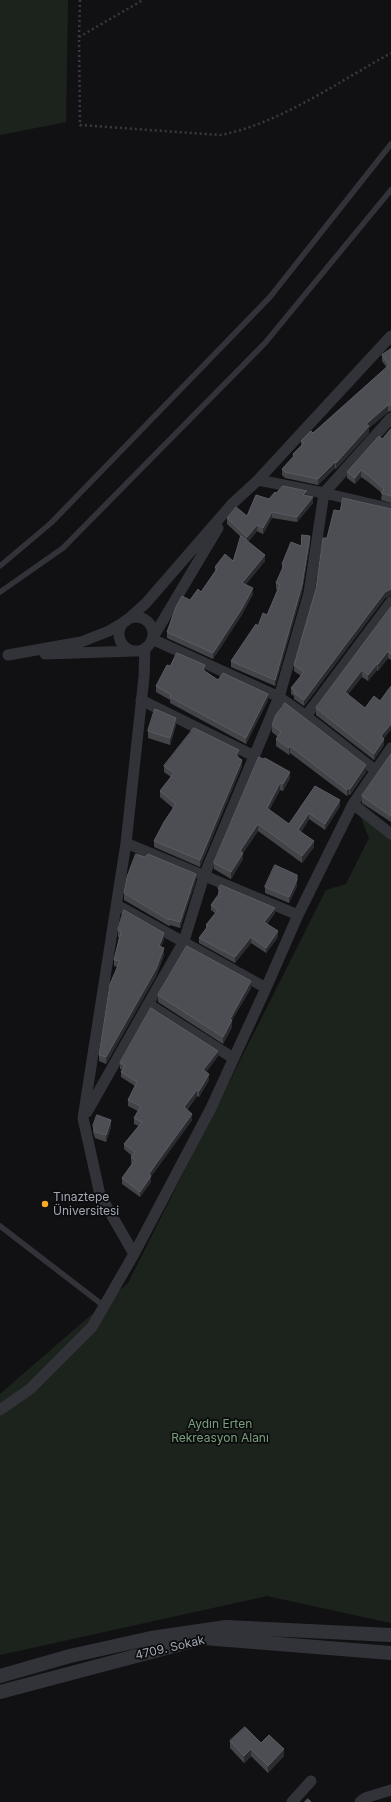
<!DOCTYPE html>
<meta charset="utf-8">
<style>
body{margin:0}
canvas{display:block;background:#111113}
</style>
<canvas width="391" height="1802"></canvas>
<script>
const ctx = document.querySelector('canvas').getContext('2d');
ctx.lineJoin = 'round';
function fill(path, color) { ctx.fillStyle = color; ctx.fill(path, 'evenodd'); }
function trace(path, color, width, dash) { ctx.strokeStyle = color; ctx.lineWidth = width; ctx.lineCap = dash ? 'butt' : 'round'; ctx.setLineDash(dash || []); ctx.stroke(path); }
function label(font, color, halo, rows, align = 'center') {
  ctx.font = font + ' Inter,sans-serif'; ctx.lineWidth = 3.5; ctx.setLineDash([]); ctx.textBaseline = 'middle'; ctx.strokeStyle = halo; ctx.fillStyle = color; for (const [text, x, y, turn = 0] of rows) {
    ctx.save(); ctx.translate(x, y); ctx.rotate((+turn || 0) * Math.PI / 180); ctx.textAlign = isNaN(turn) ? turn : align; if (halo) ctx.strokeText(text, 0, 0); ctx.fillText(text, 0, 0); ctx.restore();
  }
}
fill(new Path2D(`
 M0,0H68L66,122L0,135Z
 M361,818L391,837V1623L267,1596L0,1655V1394L128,1283L326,890L346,884L369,838Z`), '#1c231c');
trace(new Path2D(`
 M80,0L79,37L80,125L220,135C277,125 340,81 391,53
 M79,37L143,0`), '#383a3f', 2.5, [2, 3]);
trace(new Path2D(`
 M0,566L51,523L270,297L391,144
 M0,592L63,548L265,343L391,190
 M0,1226L104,1306`), '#323338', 5.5);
trace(new Path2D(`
 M258,480L324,493L391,418
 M218,528L152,639L279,697L306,716L375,770
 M119 634a17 17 0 1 1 34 0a17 17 0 1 1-34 0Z
 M45,654L134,651
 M8,655L81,642L109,631L126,621L146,603L232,504L258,480L391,336
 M141,700L254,756
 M306,716L391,602
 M353,804L391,834
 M126,843L298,915
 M117,905L266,988
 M148,1004L233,1058
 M87,1112L184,941L204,876L279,697L309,593L324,493L391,509
 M134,1254L211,1108L266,988L298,915L353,804L391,748
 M0,1410L30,1389L92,1327L134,1254L100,1195L83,1118L126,843L144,677L145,648
 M292,1802L311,1781
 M360,1802L365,1798L391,1790`), '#323338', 11);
trace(new Path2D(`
 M0,1676L70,1656L151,1638L226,1627L391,1635
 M0,1692L204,1638L391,1653`), '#323338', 14);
fill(new Path2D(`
 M391,349V411L388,412L369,428V433L336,469L335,468L318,485L285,478L282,475V469L293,457V454L301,446V441L313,433L387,368L382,361V355Z
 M391,429V503L381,500L382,493L367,481L361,477L355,484L347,478V472L382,439Z
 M276,493L307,495L313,503L297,522L272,518L263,534L257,531L248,542L265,561L246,584L253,594L241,616L213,659L167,638V632L190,600L201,592L215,571V567L233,561L241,537L227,524V518L247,516Z
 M391,509V595L385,598L304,706L294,699V696L291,694V688L301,676L294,671V665L316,589L327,538L340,511Z
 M310,543L302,592L275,686L231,667V661L267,615L277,590L276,589V583L282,569V564L301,546Z
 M391,607V660L388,658L378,671L377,670L368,681L362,677L348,694L384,739V745L374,760L316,715V708Z
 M170,666L205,671L218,680L268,700L246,744L170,703V700L156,692V686Z
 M176,725L170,745L148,738V731Z
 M272,725L366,772L350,795L349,794L347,796L290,753L289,755L276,746V739L278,737L272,732Z
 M391,754V822L362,803V796Z
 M239,757V758L242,766L200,867L154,847V841L173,808L160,797V791L171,777L164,772V766Z
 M259,757L290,778L283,791L280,790L269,810L289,824L315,786L340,806L325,830L309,819L301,832L314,847L302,863L258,831L243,853V859L231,879L214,869V863Z
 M196,880L180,928L170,925L169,926L124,900V893Z
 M297,886L289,903L265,893V887Z
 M218,888L275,913L267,924L278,937L266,953L251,943L235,963L199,943V938L206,929V925L215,913L211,910V905L219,894H218Z
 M118,930L164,939L161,947L164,955L156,976L106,1064L99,1061V1055L117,967L114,966V960L119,937H118Z
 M251,988L232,1020V1027L223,1044L158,1002V995Z
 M218,1056L206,1072L209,1080L199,1097L197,1096L187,1110L192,1120L155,1171L151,1176V1182L140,1197L122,1184V1178L132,1164L131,1163V1157L132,1156L124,1149V1144L139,1126L134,1124V1118L138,1111L128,1106V1100L135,1086L121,1077V1072L122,1069H120V1063Z
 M93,1126L111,1127L106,1142L95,1138L93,1132Z
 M230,1741L261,1743L284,1756L268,1773L251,1756L244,1763L230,1748Z`), '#424448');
fill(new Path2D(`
 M388,405V412L369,428V433L336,469V463L366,424Z
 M335,462V468L318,485V479Z
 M361,470V477L355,484V478Z
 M307,491V497L303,495Z
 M313,497V503L297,522V517Z
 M272,512V518L263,534V528Z
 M257,525V531L247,543V537Z
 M310,536V543L302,592L275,686V680Z
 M265,555V561L242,588V583Z
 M253,588V594L241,616L213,659V653Z
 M391,589V595L385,598L304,706V700L385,592Z
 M388,651V658L378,671V664Z
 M377,664V670L368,681V675Z
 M205,665V671L203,675V670Z
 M362,670V677L345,698V692Z
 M268,694V700L246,744V738Z
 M176,718V725L170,745V738Z
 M391,724V730L381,742V736Z
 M384,739V745L374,760V754Z
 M290,746V753L289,755V748Z
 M239,750V757L236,763V756Z
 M242,760V766L200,867V860Z
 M366,765V772L350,795V789Z
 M290,772V778L283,791V784Z
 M280,783V790L267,815V808Z
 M349,788V794L347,796V790Z
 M340,800V806L325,830V824Z
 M309,813V819L298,836V830Z
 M258,824V831L243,853V859L231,879V872L240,851Z
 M314,841V847L302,863V856Z
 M196,874V880L180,928V922Z
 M297,880V886L289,903V897Z
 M275,908V913L264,927V922Z
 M278,931V937L266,953V948Z
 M164,933V939L159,953V946Z
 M251,937V943L235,963V957Z
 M164,948V955L156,976L106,1064V1057Z
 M251,981V988L232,1020V1027L223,1044V1037L230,1019Z
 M218,1051V1056L203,1076V1070Z
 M209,1074V1080L199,1097V1091Z
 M197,1090V1096L184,1113V1107Z
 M192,1114V1120L155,1171L151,1176V1182L140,1197V1192L149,1174Z
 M111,1120V1127L106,1142V1135Z
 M251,1749V1756L244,1763V1756Z
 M284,1749V1756L268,1773V1766Z`), '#2a2b2e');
const building = new Path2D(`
 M391,349V405H388L366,424L369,426L336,463L335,462L318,479L285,472L282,469L294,456L293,454L304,443L301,441L311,431L313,433L389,365L382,355Z
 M391,429V496L381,493L384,489L367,474L361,470L355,478L347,472L379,436L382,439Z
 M283,486L307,491L303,495L313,497L297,517L272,512L263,528L257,525L247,537L227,518L236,507L247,516L256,495L269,499L275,492L276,493Z
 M343,498L391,509V589L385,592L304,700L294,693L295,691L291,688L304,672L294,665L316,589L323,538H327L334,510L340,511Z
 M302,535L310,536L302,585L275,680L231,661L256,624L258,626L263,613L267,615L280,585L276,583L284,565L282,564L291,542L301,546Z
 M241,536L265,555L242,583L253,588L241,610L213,653L167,632L176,607L182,596L190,600L198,589L201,592L217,569L215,567L225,554L233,561Z
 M391,607V654L388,651L378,664H377L368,675L362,670L345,692L365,708L374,696L380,701L391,686V724L381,736L384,739L374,754L316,708Z
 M177,653L205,665L203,670L218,680L223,673L268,694L246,738L170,697L171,695L156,686L167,665L170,666Z
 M285,703L366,765L350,789L349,788L347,790L290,746L289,748L276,739L281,732L272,725L276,715Z
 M155,709L176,718L170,738L148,731Z
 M194,728L239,750L236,756L242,760L200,860L154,841L164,822L176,804L160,791L174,773L164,766Z
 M391,754V816L362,796Z
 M259,757L263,759L265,758L290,772L283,784L280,783L267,808L289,824L315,786L340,800L325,824L309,813L298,830L314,841L302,856L258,824L240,851L243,853L231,872L214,863Z
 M136,854L145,857L148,854L196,874L180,922L170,919L169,920L124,893L127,877Z
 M275,865L297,875V880L289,897L265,887Z
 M221,885L275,908L264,922L278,931L266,948L251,937L235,957L199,938L208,926L206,925L218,910L211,905L221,891L218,888Z
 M124,910L164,933L159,946L164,948L156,969L106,1057L99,1055L110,984L120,961L114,960L121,932L118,930Z
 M187,946L251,981L230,1019L232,1020L223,1037L158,995Z
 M151,1008L218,1051L203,1070L209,1074L199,1091L197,1090L184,1107L192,1114L155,1165L149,1174L151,1176L140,1192L122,1178L135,1160L131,1157L135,1152L124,1144L142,1122L134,1118L141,1106L128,1100L137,1082L121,1072L125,1065L120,1063Z
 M97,1115L111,1120L106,1135L95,1132L93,1126Z
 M245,1727L261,1743L269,1735L284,1749L268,1766L251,1749L244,1756L230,1741Z
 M308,1799L311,1802H305Z`);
fill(building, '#4d4e54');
trace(building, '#5a5c63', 1);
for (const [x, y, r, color] of [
 [45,1204,4,"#f7ab25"]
]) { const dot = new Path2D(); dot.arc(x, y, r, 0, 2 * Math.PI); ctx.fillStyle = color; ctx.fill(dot); trace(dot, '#0c0c0e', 1.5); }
label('12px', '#a2a8b4', '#0c0c0e', [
 ["Tınaztepe",53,1197],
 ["Üniversitesi",53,1211]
], 'left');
label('12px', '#78a07a', '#0c0c0e', [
 ["Aydın Erten",220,1424],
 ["Rekreasyon Alanı",220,1438]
]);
label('12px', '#a2a8b4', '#0c0c0e', [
 ["4709. Sokak",170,1648,-13]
]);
</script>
